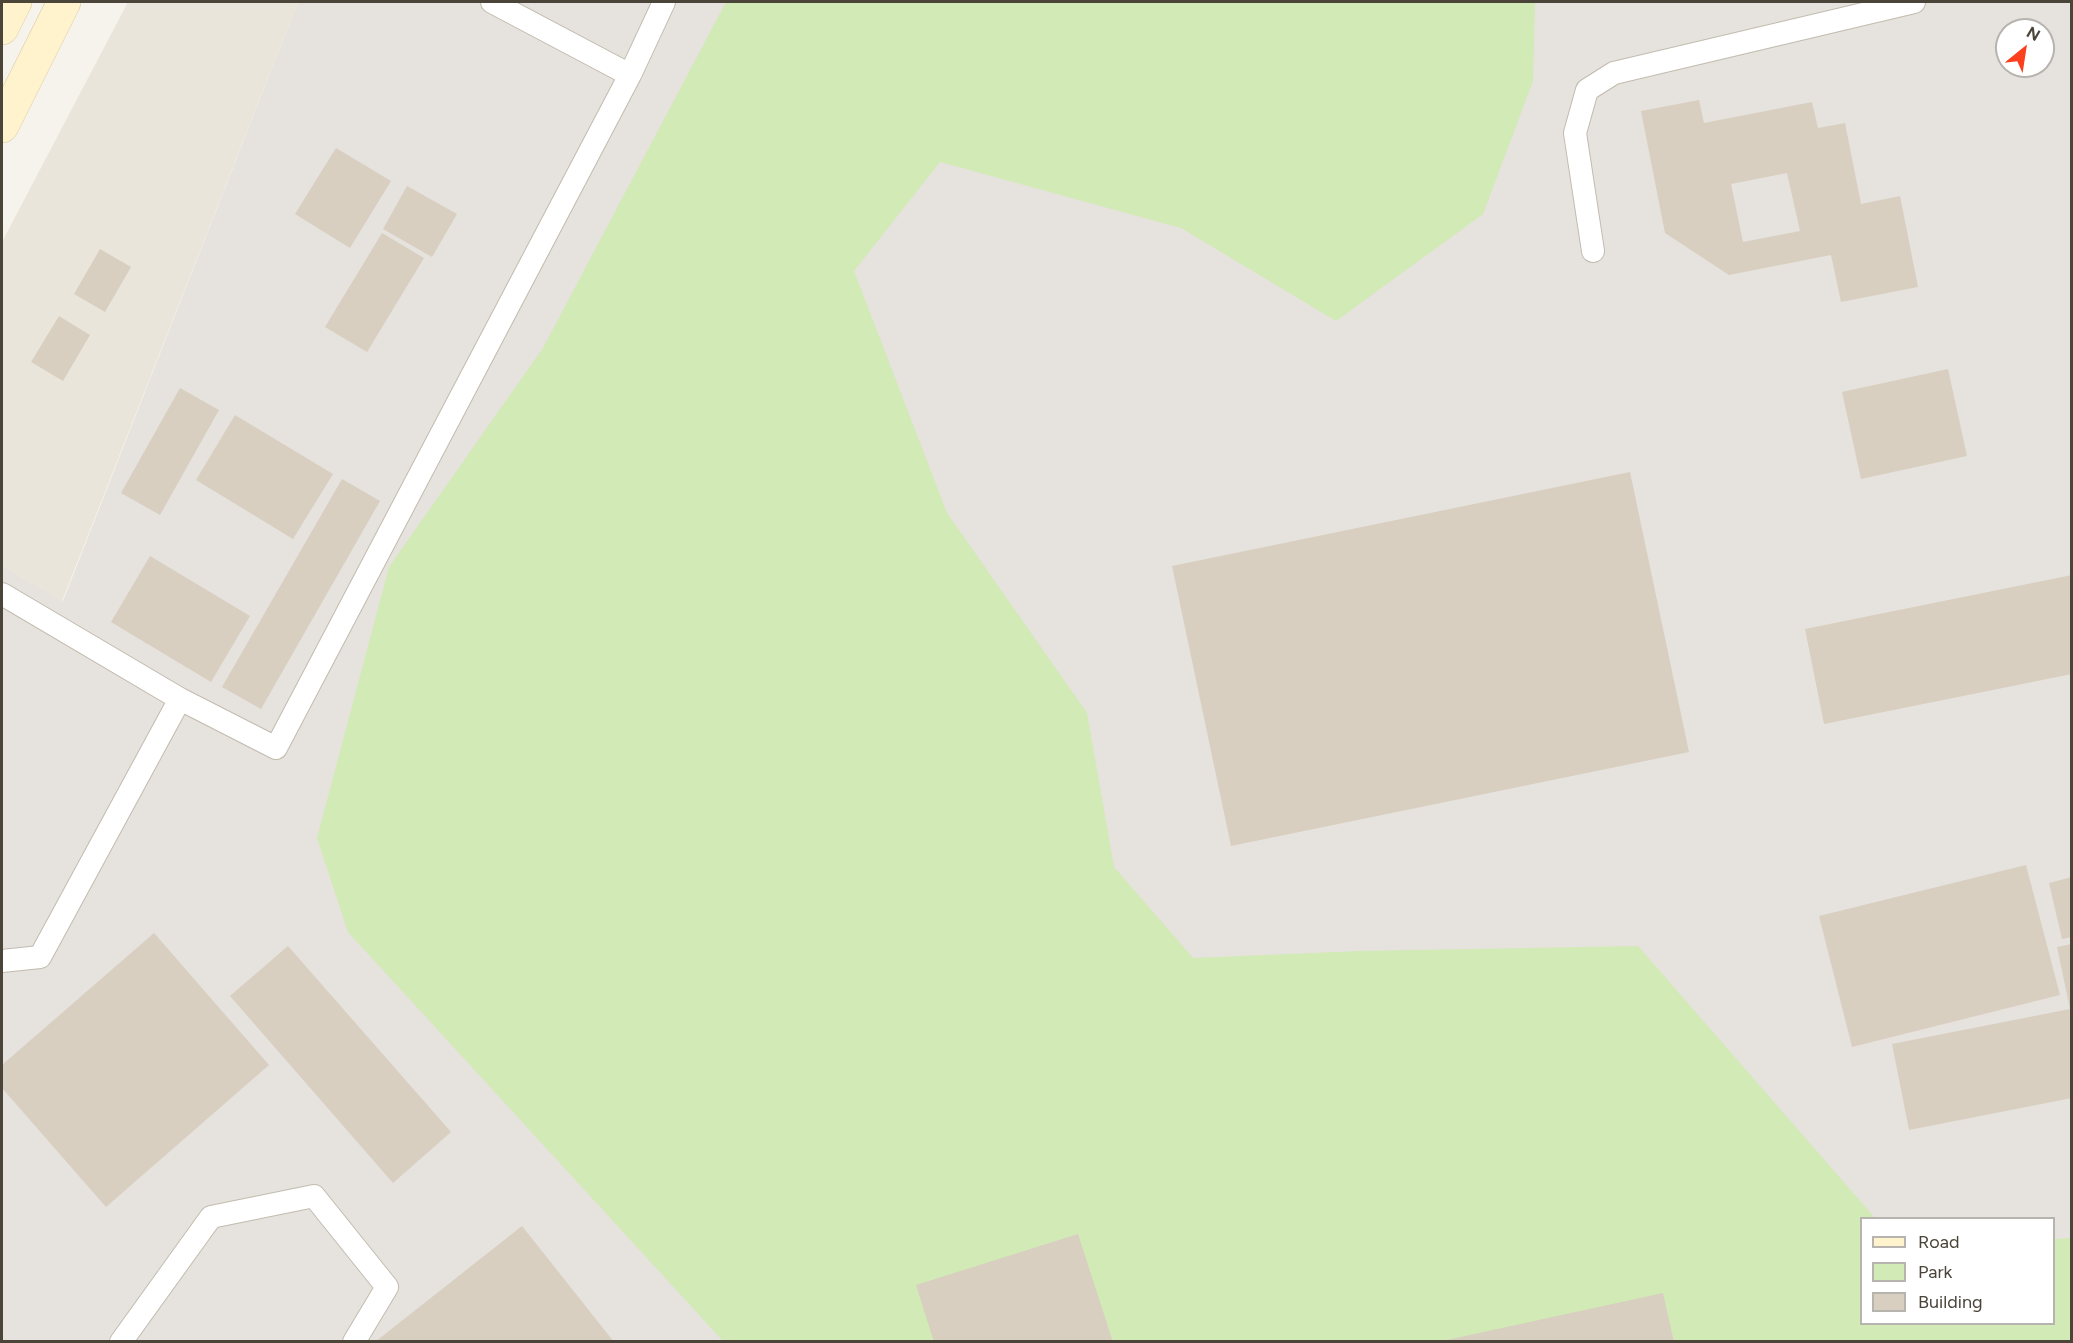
<!DOCTYPE html>
<style>
body{margin:0}
#map{position:relative;width:2073px;height:1343px;overflow:hidden;background:#f6f3ec;font-family:Figtree,sans-serif}
canvas{display:block}
.frame{position:absolute;inset:0;border:3px solid #4b4439;pointer-events:none}
.legend{position:absolute;left:1860px;top:1217px;width:195px;height:108px;box-sizing:border-box;background:#fff;border:2px solid #b7b4b0;margin:0;padding:8px 10px;list-style:none;font-size:18px;color:#4b4439}
.legend li{display:flex;align-items:center;gap:12px;height:30px}
.legend b{width:30px;border:2px solid #b7b4b0}
.north{position:absolute;left:1995px;top:18px;width:60px;height:60px;box-sizing:border-box;background:#fff;border:2px solid #b7b4b0;border-radius:50%;rotate:30deg;font-size:16px;font-weight:700;line-height:24px;text-align:center;color:#4b4439}
.north::after{content:'';display:block;margin:auto;width:21px;height:27px;background:#fc3f1d;clip-path:polygon(50% 0,100% 100%,50% 72%,0 100%)}
</style>
<div id="map">
<canvas width="2073" height="1343"></canvas>
<div class="frame"></div>
<ul class="legend">
<li><b style="height:8px;background:#fff3cd"></b>Road</li>
<li><b style="height:16px;background:#d2eab5"></b>Park</li>
<li><b style="height:16px;background:#d8cfc1"></b>Building</li>
</ul>
<div class="north">N</div>
</div>
<script>
const ctx = document.querySelector('canvas').getContext('2d');
ctx.lineJoin = 'round';
function fill(path, color) { ctx.fillStyle = color; ctx.fill(path, 'evenodd'); }
function trace(path, color, width, dash) { ctx.strokeStyle = color; ctx.lineWidth = width; ctx.lineCap = dash ? 'butt' : 'round'; ctx.setLineDash(dash || []); ctx.stroke(path); }
fill(new Path2D(`
 M128,2H298L62,601L2,566V242Z`), '#eae5da');
fill(new Path2D(`
 M298,2H2071V1341H2V566L63,601ZM2007,30H2043V66H2007ZM1862,1218H2054V1324H1862Z`), '#e6e2dd');
fill(new Path2D(`
 M726,2H1535L1533,81L1483,214L1336,321L1181,228L940,162L854,271L947,513L1087,713L1114,867L1193,958L1360,951L1638,946L1875,1218H1862V1324H2054V1239L2071,1238V1341H723L348,932L317,838L389,567L543,348Z`), '#d2eab5');
fill(new Path2D(`
 M1699,100L1704,123L1812,102L1818,128L1845,123L1861,204L1900,196L1918,287L1841,302L1831,255L1729,275L1665,233L1641,111ZM1787,173L1800,231L1743,242L1731,184Z
 M336,148L391,181L350,248L295,214Z
 M407,186L457,214L432,257L383,229Z
 M382,233L424,258L367,352L325,327Z
 M100,249L131,267L105,312L74,294Z
 M59,316L90,335L63,381L31,362Z
 M1948,369L1967,456L1861,479L1842,392Z
 M180,388L219,410L160,515L121,493Z
 M235,415L333,474L293,539L196,480Z
 M1630,472L1689,752L1231,846L1172,566Z
 M342,479L380,501L261,709L222,687Z
 M150,556L250,616L211,682L111,622Z
 M2072,575V674L1824,724L1805,629Z
 M2026,865L2060,995L1852,1047L1819,916Z
 M2072,877V937L2062,939L2049,883Z
 M154,933L269,1065L106,1207L2,1088V1065Z
 M2072,944V1098L1909,1130L1892,1044L2070,1009L2057,947Z
 M288,946L451,1132L393,1183L230,996Z
 M522,1226L614,1342H375Z
 M1078,1234L1113,1342H934L916,1285Z
 M1663,1293L1674,1342H1442V1341Z`), '#d8cfc1');
const lane = new Path2D(`
 M630,75L664,2
 M1593,251L1575,133L1587,90L1614,73L1914,2
 M2,594L180,699L276,748L630,75L492,2
 M2,961L40,957L180,699
 M121,1342L211,1217L314,1196L387,1287L354,1342`);
const secondary = new Path2D(`
 M2,28L15,2
 M2,126L64,2`);
trace(lane, '#c2bbae', 24);
trace(secondary, '#d6c79b', 34);
trace(lane, '#fff', 22);
trace(secondary, '#fff3cd', 33);
</script>
